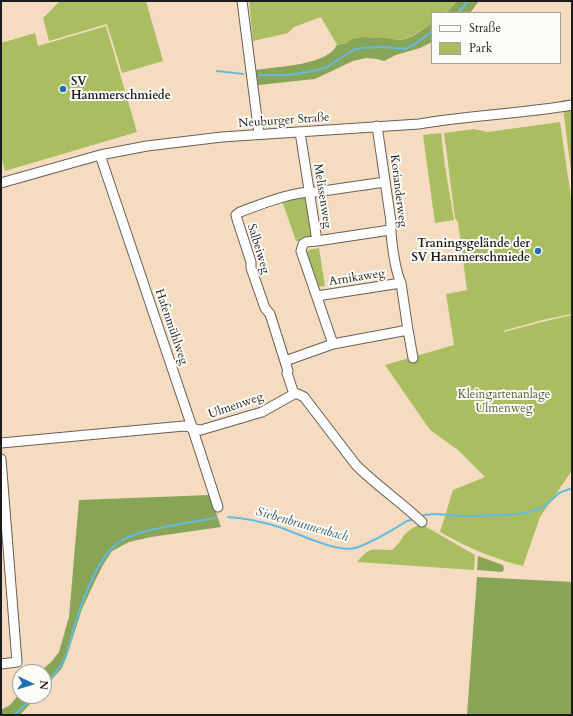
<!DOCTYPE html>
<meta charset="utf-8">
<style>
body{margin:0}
#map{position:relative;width:573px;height:716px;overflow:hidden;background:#f5dcc1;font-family:Cardo,serif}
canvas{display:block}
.frame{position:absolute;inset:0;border:2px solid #1c1c1c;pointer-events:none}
.legend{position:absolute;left:431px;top:12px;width:130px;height:52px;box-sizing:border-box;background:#fdfcf7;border:1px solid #a3a29f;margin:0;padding:5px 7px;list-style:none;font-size:12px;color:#1c1c1c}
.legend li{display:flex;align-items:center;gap:8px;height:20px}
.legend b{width:20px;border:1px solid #a3a29f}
.north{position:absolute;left:12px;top:664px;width:40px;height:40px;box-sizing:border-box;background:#fdfcf7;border:1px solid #a3a29f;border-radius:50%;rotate:95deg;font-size:11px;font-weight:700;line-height:16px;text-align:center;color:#1c1c1c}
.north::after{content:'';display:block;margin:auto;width:14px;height:18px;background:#1f6fb2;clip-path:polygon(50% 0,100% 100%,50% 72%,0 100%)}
</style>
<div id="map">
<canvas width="573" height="716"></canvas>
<div class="frame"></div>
<ul class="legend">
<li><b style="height:5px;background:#fff"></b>Straße</li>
<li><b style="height:11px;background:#abbd61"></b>Park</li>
</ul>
<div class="north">N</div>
</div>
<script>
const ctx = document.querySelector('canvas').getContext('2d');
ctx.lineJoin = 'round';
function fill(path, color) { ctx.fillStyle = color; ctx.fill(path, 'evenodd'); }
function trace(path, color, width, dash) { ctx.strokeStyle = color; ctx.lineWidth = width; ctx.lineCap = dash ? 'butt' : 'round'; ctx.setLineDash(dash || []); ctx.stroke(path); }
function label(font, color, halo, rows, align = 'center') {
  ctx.font = font + ' Cardo,serif'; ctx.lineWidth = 4; ctx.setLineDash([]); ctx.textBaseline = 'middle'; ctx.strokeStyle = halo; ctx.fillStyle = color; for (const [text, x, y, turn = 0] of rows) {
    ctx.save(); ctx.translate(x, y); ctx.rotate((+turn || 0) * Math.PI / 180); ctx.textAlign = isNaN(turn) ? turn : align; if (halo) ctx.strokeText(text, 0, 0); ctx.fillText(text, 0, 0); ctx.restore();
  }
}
fill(new Path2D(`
 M60,1H146L163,61L122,73L107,24L49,41L43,18Z
 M249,1H457C445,13 450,13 432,13V23L412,36L399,40L387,38L362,37L352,39L346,43L337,45L321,17L294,27L288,33L253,41Z
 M106,26L137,132L5,171L1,156V43L35,33L38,46Z
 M572,107V179L563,108Z
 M560,122L572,204V314L542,320L503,331L504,332L542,322L572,315V472H571L540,517L523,566C493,559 467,547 440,532L453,490L485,477L458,450L430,430L385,365L454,345L446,294L467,290L458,222L455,218L444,133L474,129L488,132Z
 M441,133L445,166L454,220L435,223L423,135Z
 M306,195L313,231L311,239L296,241L282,201Z
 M319,248L325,286L317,287L306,255L308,250Z
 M421,524L475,555L474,570L357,562C370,546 373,550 392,550L399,543L404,535L411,529Z`), '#abbd61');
fill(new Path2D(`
 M457,1H479L470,13H445L447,12Z
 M432,23V42L420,48L396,55L384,61L377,59L366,58L353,61L315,79L258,85L256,70C278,66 326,66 337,45L346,43L352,39L362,37L387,38L399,40L404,39L413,36Z
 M210,495L221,527L151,537L129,542L112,551L103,565L94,583L82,609L67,656L62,668L44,688V672H40L52,661L59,652L69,617L79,500Z
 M478,556L503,565L504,569L502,572L477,570Z
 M477,577L572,582V715H467Z
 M20,693V696H37L20,715H1V710L10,705Z`), '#88a457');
trace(new Path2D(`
 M458,13L468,1
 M217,71L243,74
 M259,75H289L307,72L325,68L355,49L361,48L383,47L405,49L413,45L432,32
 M424,515L435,514L463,516L506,515L526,513L544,507L559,493L572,488
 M228,517C247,518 264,522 282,528C298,534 339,553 355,548C374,542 390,531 407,521L411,520
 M44,686C50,678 58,671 63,662C70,648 72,632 77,618C83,598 96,566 110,550C124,533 159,528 180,524C192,522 204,520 216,518
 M14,715L26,704L34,696`), '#63bce0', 2);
const minor = new Path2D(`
 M242,1L259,134
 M300,132L317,241L306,242L303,244L301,251L333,344
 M100,155L192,427L218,507
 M1,183L100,155L147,146L222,137L419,124C470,115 521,114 572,105
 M317,241L390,230
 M317,296L401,283
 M408,330L413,358
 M285,361L333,344L408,330L401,283C395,271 390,235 391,222L377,126
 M294,394L287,373L288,371L270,314L265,308L251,268V262L237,219L236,215L240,212C262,204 293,191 316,192L385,182
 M1,443L184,426C190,426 195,430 201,430L262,412L294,394H298L304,397L356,465C376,485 401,502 422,522
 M1,459L17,662L1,664`);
trace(minor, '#685f56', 11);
trace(minor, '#fff', 9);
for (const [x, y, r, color] of [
 [63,89,4,"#1f6fb2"],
 [538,251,4,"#1f6fb2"]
]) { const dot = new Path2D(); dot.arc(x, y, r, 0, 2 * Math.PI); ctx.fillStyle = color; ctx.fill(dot); trace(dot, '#fdfcf7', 1.5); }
label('bold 12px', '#1c1c1c', '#fdfcf7', [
 ["SV",71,82],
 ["Hammerschmiede",71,96],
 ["Traningsgelände der",530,244,"right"],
 ["SV Hammerschmiede",530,258,"right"]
], 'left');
label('12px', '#1c1c1c', '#fdfcf7', [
 ["Neuburger Straße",284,121,-4],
 ["Korianderweg",398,191,83],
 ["Melissenweg",322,196,81],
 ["Salbeiweg",258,249,73],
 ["Arnikaweg",357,278,-9],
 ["Hafenmühlweg",171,327,71],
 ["Ulmenweg",236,406,-19]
]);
label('12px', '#555c38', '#fdfcf7', [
 ["Kleingartenanlage",504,395],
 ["Ulmenweg",504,409]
]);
label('italic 13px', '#385c6a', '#fdfcf7', [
 ["Siebenbrunnenbach",302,525,16]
]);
</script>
